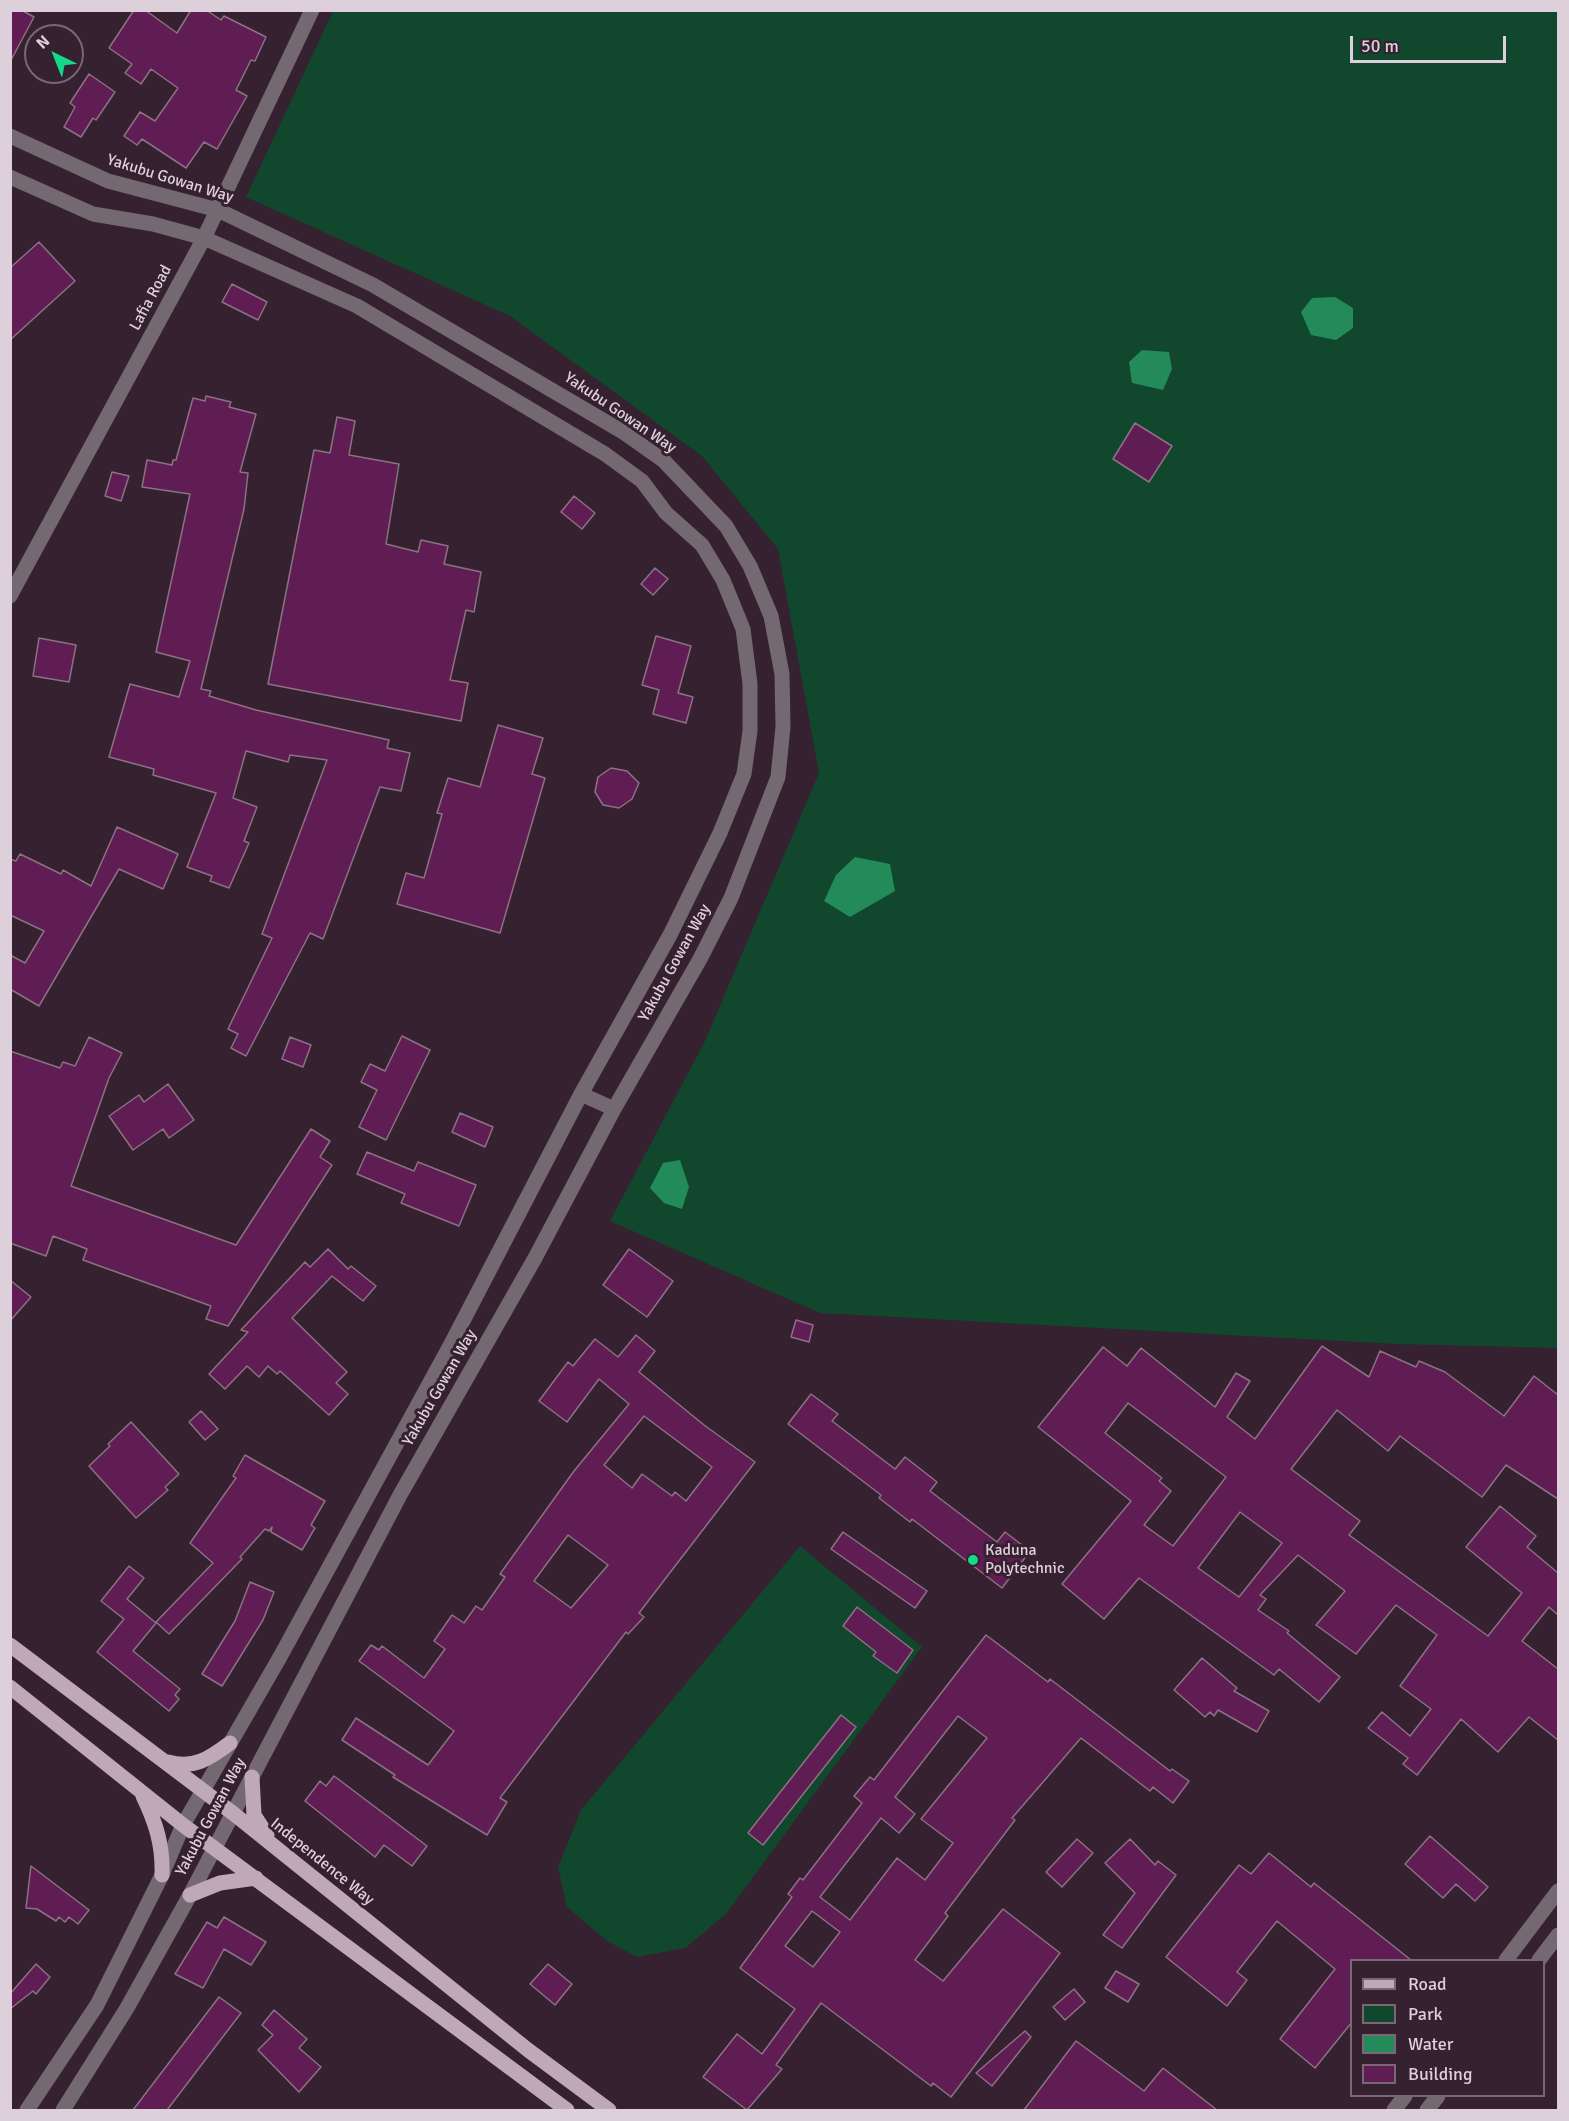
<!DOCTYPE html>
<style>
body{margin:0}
#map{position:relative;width:1569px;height:2121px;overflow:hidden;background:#362130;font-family:Signika,sans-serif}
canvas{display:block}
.frame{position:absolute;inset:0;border:12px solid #ded0da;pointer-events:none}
.legend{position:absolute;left:1350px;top:1959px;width:195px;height:138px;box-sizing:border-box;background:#362130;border:2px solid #796774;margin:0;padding:8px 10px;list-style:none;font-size:18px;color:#ded0da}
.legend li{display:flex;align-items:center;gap:12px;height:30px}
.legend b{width:30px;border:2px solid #796774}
.north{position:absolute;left:24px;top:24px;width:60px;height:60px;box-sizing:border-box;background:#362130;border:2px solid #796774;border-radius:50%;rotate:317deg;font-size:16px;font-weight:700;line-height:24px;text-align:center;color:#ded0da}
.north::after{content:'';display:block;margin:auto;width:21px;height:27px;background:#14d989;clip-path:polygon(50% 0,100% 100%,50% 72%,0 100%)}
.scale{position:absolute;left:1350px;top:36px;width:156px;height:27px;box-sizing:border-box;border:3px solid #ded0da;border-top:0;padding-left:8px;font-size:18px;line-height:21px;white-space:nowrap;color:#ded0da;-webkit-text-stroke:4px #362130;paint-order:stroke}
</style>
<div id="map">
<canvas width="1569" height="2121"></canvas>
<div class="frame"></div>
<ul class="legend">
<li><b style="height:8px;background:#bfa9b8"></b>Road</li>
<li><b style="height:16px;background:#11472d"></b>Park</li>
<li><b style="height:16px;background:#238a59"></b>Water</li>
<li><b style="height:16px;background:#601d53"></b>Building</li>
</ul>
<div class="north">N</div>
<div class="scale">50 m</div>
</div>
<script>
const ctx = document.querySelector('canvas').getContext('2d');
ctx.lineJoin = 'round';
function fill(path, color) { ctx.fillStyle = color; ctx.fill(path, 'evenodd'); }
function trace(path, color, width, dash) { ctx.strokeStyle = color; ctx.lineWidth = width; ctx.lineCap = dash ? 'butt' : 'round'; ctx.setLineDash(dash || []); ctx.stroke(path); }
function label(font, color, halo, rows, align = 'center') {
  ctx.font = font + ' Signika,sans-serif'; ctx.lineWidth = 6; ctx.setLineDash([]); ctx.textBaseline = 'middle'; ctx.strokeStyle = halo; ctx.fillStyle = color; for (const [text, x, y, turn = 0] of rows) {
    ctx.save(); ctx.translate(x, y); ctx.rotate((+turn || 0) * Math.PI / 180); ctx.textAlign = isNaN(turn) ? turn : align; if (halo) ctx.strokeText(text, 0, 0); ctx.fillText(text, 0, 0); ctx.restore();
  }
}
fill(new Path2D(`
 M333,11H1558V1348L1397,1344L820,1313L610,1221L705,1041L819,773L778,549L702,456L510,316L246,197Z
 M800,1546L922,1647L726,1914L685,1948L637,1957L607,1941L567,1907L558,1867L581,1810Z`), '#11472d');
fill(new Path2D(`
 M1335,297L1353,308V328L1336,340L1311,335L1301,312L1312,298Z
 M1142,350L1169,352L1172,369L1163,390L1132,383L1129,362Z
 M855,857L890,864L895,891L850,917L824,901L836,875Z
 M680,1160L689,1187L682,1209L664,1203L650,1188L663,1163Z`), '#238a59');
const building = new Path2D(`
 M10,10H21L34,17L10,62Z
 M134,10H145L177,33L191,10H206L221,20L224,16L266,37L255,61L251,60L236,90L247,96L217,149L204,142L186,168L142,139L137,145L124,136L140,112L155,121L178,88L151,69L141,84L125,73L132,64L109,48Z
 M89,74L115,92L96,120L93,118L81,137L64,127L75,107L70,103Z
 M39,242L75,281L10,340V268Z
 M232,284L267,302L258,320L222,302Z
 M206,396L231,402L229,407L256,414L240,472L248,473L244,509L201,689L211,691L209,696L256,710L389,740L387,748L410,753L401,791L380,787L323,939L310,933L246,1056L231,1048L238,1034L228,1029L272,938L262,934L327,760L290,755L288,762L246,751L233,798L257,807L244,841L249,843L229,888L210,881L212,876L187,867L216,793L153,775L154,769L109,757L130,684L179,697L190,661L156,652L190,494L142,487L147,460L172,465L173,460H176L193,398L205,401Z
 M337,417L355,421L349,455L399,464L386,544L418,552L421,540L448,546L444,564L481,572L474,612L466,610L450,680L468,683L461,721L268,684L314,450L330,453Z
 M1135,423L1172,446L1149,482L1113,459Z
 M112,472L129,476L121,501L105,496Z
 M574,496L595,513L582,529L561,512Z
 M655,568L668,579L653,595L641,584Z
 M656,636L691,646L678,693L693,697L686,723L653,714L659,690L642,685Z
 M39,638L76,645L69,682L33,676Z
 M498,725L543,738L532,774L545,778L500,933L397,904L406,873L424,878L442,814L437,813L448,778L480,787Z
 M611,768L627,771L639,783L632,799L619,808L603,805L595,792L598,777Z
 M117,827L178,854L163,889L119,869L39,1006L10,989V955L25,963L44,931L10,915V859L16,861L20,854L61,874L63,870L91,886Z
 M402,1036L430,1050L386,1140L359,1127L377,1090L361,1082L370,1064L385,1071Z
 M89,1037L122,1053L109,1078L71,1186L236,1245L311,1129L330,1141L320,1157L332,1165L228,1326L206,1319L211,1306L83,1260L87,1249L53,1236L46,1256L10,1243V1051L60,1068L63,1062L75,1066Z
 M290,1037L311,1045L303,1067L282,1059Z
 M168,1084L194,1120L169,1138L163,1129L133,1150L109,1116L139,1095L144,1102Z
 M460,1113L493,1127L485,1147L452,1132Z
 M367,1152L414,1171L418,1162L476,1185L459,1226L401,1203L405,1194L357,1174Z
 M328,1249L348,1269L351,1266L376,1286L363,1301L332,1276L292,1318L347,1372L336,1383L348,1394L329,1415L280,1371L277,1374L268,1366L259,1377L247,1366L225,1389L209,1374L248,1332L241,1330L305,1262L310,1267Z
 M629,1249L673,1281L647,1317L603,1285Z
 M10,1280L31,1297L10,1321Z
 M796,1320L813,1325L809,1342L791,1337Z
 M636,1335L655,1351L639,1372L704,1425L755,1462L639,1613L644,1617L628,1634L626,1632L500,1798L507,1802L487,1835L393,1777L395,1775L342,1740L356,1718L428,1765L454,1731L359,1661L371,1645L379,1650L382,1646L424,1678L445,1649L434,1641L452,1615L464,1623L476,1606L482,1610L505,1577L500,1574L574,1471L629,1404L599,1379L567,1422L539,1401L568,1362L573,1366L595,1339L618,1357ZM644,1416L712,1467L686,1501L675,1492L672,1496L642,1474L632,1488L604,1465ZM568,1535L608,1565L571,1608L534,1581Z
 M1322,1346L1369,1377L1380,1351L1416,1367L1419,1361L1445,1372L1504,1416L1534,1376L1558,1395V1499L1506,1465L1482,1497L1400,1436L1388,1451L1337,1410L1291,1469L1360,1521L1349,1535L1488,1636L1522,1593L1466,1547L1500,1506L1536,1536L1527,1547L1558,1573V1615L1549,1607L1522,1641L1558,1669V1740L1529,1717L1498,1752L1461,1719L1417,1775L1403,1764L1408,1758L1368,1728L1382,1712L1410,1736L1431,1709L1400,1686L1437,1635L1396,1605L1356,1654L1316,1625L1345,1591L1298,1555L1260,1595L1266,1599L1258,1610L1289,1631L1287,1633L1340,1677L1319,1702L1279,1669L1274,1675L1139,1578L1104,1619L1062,1584L1131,1501L1038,1427L1103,1347L1127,1366L1141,1348L1215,1407L1236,1373L1250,1381L1227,1417L1255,1439ZM1128,1403L1226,1477L1173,1546L1144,1525L1171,1491L1159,1481L1162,1478L1105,1433ZM1240,1512L1282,1543L1239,1597L1198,1568Z
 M811,1394L838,1414L832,1421L895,1469L905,1457L937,1482L930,1491L997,1542L1005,1532L1030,1551L1002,1588L912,1519L910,1522L879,1498L881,1495L788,1424Z
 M201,1411L218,1429L205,1440L189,1422Z
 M131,1422L179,1474L165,1487L168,1490L136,1518L89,1466L110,1446L108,1444Z
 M245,1455L325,1501L311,1525L315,1528L302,1550L271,1532L272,1527L269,1531L265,1529L240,1557L242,1559L169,1634L156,1622L213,1563L190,1543L236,1478L233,1476Z
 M843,1532L927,1591L915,1608L831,1549Z
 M129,1566L144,1578L127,1599L156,1623L133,1651L180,1689L175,1695L179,1699L169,1711L97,1652L124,1619L101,1601Z
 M250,1582L274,1592L263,1620L222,1686L202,1674L235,1621Z
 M857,1607L913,1650L897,1673L873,1656L876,1652L843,1626Z
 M986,1635L1048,1682L1050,1679L1170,1771L1172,1769L1189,1781L1173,1803L1153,1787L1150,1791L1081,1738L1012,1818L1015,1820L945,1913L948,1916L915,1960L943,1981L1003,1909L1060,1953L951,2097L933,2083L931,2086L821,2003L776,2065L782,2069L747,2110L703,2077L737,2034L762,2054L795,2009L740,1968L792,1897L788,1894L800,1878L803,1880L862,1803L854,1796L870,1777L874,1780ZM958,1716L987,1738L921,1819L953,1843L925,1880L897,1858L850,1920L820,1897L881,1818L899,1833L915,1814L895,1797ZM812,1911L840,1932L813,1967L785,1946Z
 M1202,1658L1237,1688L1234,1691L1269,1711L1257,1732L1218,1710L1214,1716L1210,1712L1205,1717L1174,1690Z
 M841,1715L856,1727L763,1845L748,1833Z
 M334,1776L427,1846L412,1866L384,1845L375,1857L305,1801L320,1781L326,1786Z
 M1430,1836L1488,1887L1475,1901L1456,1884L1443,1898L1405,1864Z
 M1077,1839L1093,1853L1062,1887L1046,1872Z
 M1130,1839L1155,1865L1158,1861L1176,1875L1122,1948L1103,1935L1135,1893L1105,1863Z
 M1269,1853L1311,1887L1314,1883L1411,1960H1352V2022L1315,2068L1280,2039L1335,1969L1277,1921L1237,1972L1247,1980L1227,2006L1166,1957L1239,1865L1251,1874Z
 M31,1866L89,1910L78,1924L69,1917L65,1922L59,1917L56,1921L37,1909L26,1908Z
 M224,1917L266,1942L251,1965L224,1949L203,1988L175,1974L207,1922L217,1928Z
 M36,1964L50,1977L36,1994L33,1991L10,2009V1994Z
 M548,1964L572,1984L555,2005L530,1984Z
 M1116,1971L1139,1984L1128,2002L1105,1988Z
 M1074,1989L1085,2002L1065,2020L1053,2007Z
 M219,1997L241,2013L167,2110H133Z
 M274,2010L307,2039L299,2048L321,2067L299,2092L258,2050L273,2035L262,2025Z
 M1025,2031L1031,2037L992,2086L976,2073Z
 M1076,2041L1144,2091L1163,2068L1217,2110H1024Z`);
fill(building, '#601d53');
trace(building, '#8a7283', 1.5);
trace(new Path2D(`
 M10,136L108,181L218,210L373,285L623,432L664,461L726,526L750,566L771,616L782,674L783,727L778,777L731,898L700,959L614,1109L535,1258L400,1495L190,1895L127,2008L63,2110
 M10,177L93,214L153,224L204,238L357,306L605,454L642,481L666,513L702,545L723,580L743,629L750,684V731L744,774L720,833L670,935L581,1094L451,1344L280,1657L183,1825L162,1875L97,2005L27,2110
 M10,596L204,238L312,10
 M581,1094L614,1109
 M1506,1960L1558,1891
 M1539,1960L1558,1935
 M1394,2110L1405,2096
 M1427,2110L1438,2096`), '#746971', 15);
trace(new Path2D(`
 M10,1645L234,1814L528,2050L609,2110
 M10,1687L183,1825L567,2110
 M168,1762C194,1769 209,1759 230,1743
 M252,1777L254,1815L267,1835
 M143,1796C156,1823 163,1845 162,1875
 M190,1895L220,1883L256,1878`), '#bfa9b8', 15);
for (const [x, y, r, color] of [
 [973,1560,6,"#14d989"]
]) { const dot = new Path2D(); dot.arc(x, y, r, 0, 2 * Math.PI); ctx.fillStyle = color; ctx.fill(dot); trace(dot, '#362130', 2); }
label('16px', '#ded0da', '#362130', [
 ["Yakubu Gowan Way",170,179,17],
 ["Lafia Road",151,298,-62],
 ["Yakubu Gowan Way",620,413,34],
 ["Yakubu Gowan Way",675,963,-61],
 ["Yakubu Gowan Way",440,1388,-60],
 ["Yakubu Gowan Way",211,1817,-62],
 ["Independence Way",322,1862,39]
]);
label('16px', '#ded0da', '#362130', [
 ["Kaduna",985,1551],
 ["Polytechnic",985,1569]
], 'left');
</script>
